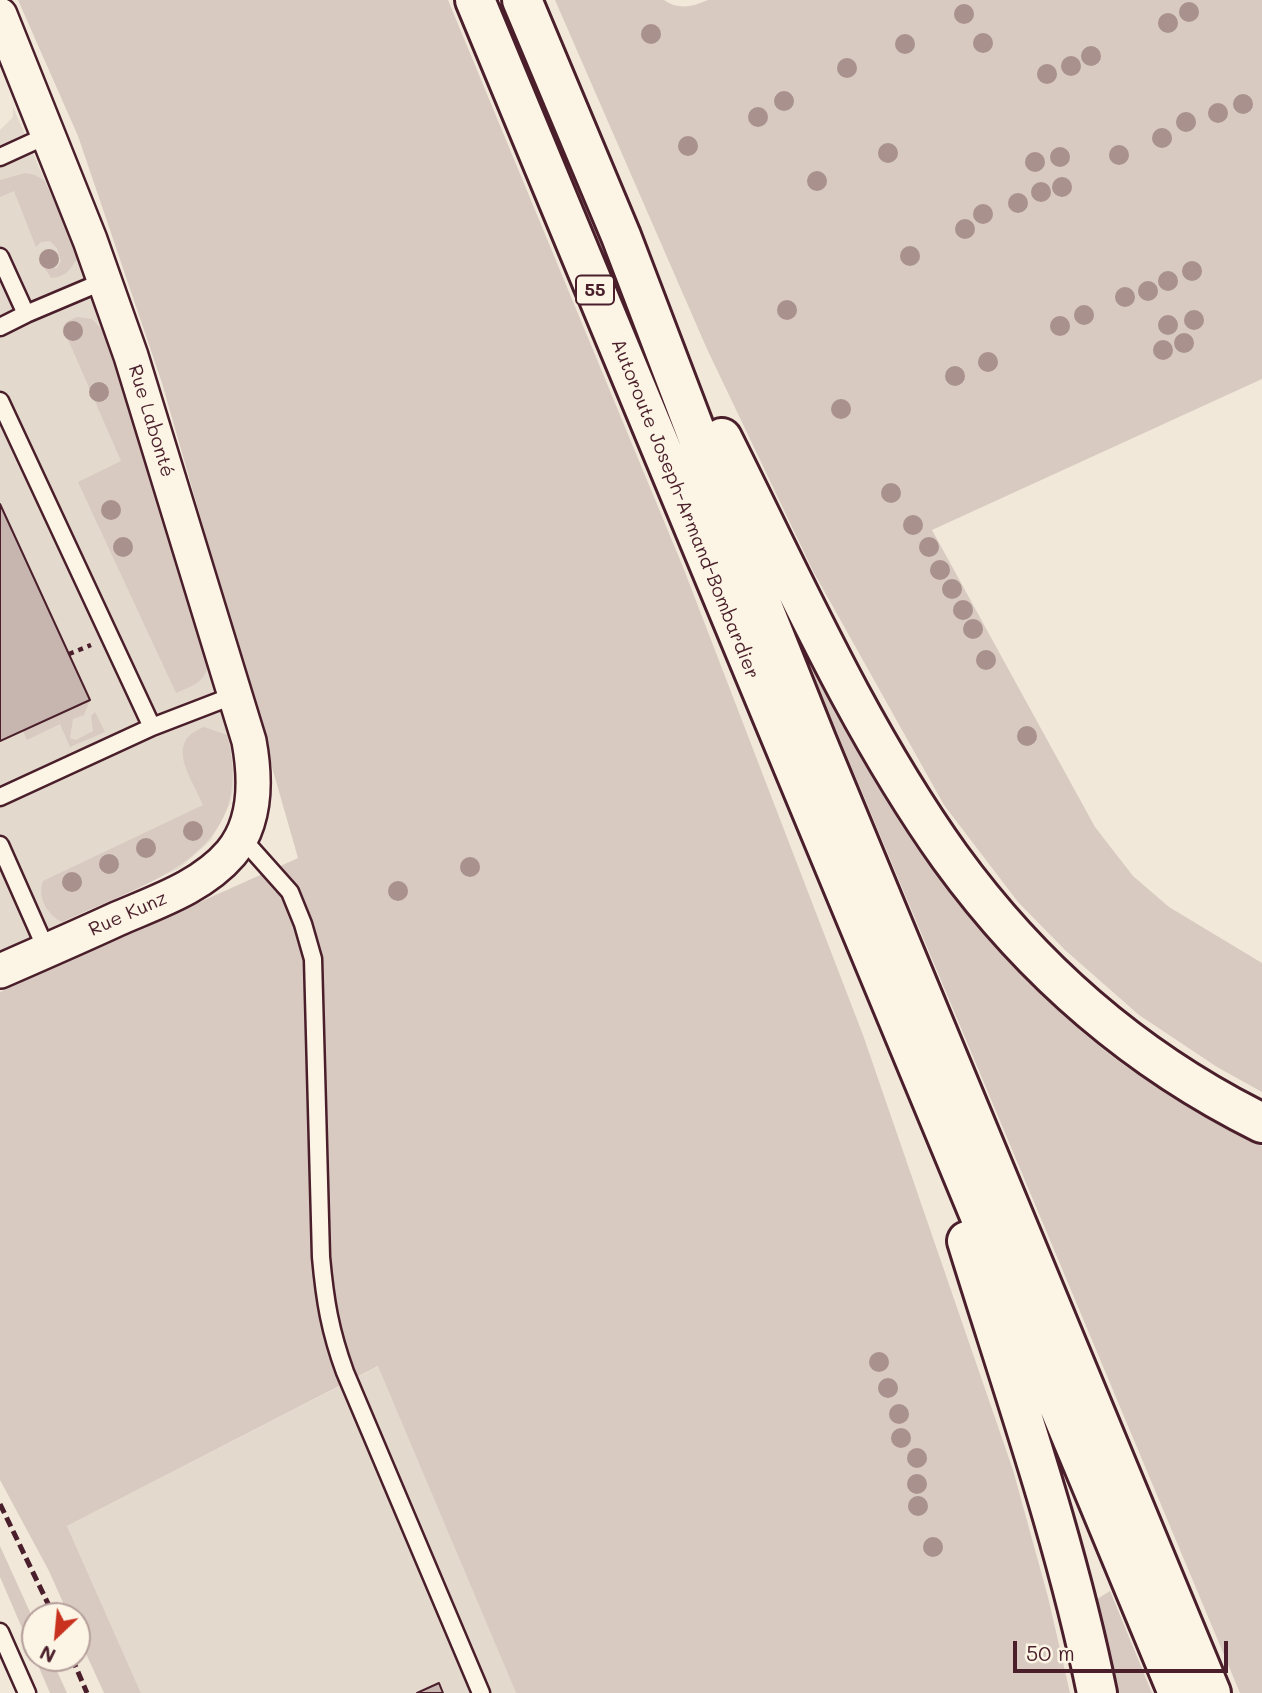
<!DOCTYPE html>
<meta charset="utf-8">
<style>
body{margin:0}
#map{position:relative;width:1262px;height:1693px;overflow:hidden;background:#f1e8da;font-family:Mali,sans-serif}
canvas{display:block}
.north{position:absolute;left:21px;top:1602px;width:70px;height:70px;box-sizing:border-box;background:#fcf5e5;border:2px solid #b59f9b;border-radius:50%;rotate:206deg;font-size:19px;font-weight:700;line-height:28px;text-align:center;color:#4a1f2b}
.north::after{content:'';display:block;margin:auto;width:24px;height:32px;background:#c8321e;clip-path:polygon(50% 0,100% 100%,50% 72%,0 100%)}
.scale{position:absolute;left:1013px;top:1641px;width:215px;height:32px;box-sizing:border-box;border:4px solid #4a1f2b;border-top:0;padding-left:9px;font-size:21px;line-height:24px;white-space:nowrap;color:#4a1f2b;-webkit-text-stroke:5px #fcf5e5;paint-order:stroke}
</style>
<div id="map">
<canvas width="1262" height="1693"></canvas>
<div class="north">N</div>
<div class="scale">50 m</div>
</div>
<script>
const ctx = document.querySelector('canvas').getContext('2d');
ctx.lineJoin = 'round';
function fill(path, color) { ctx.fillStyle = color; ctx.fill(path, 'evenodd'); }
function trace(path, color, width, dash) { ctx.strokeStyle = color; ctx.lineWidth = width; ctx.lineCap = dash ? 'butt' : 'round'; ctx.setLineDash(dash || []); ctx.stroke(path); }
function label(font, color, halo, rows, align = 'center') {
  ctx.font = font + ' Mali,sans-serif'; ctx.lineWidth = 6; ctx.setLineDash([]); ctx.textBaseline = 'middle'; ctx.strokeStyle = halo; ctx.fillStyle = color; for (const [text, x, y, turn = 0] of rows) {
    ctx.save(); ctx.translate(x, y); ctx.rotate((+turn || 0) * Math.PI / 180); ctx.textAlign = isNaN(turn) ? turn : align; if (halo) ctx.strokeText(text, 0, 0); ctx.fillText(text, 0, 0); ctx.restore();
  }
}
fill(new Path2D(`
 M13,107L78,257L134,425L212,674L231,748L235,781L230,804L211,840L180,868L0,951V130L13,117Z
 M379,1366L516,1693H141L67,1526Z`), '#e4d9cd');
fill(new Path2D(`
 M18,0H448L683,567L863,1035L1013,1470L1048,1597L1070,1693H516L378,1366L67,1526L141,1693H104L77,1634V1616H69L49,1571L0,1480V992L298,858L162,383L78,136Z
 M555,0H664C678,10 692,7 708,0H1262V379L932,530L1095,827L1133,876L1169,907L1262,963V1092L1217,1067L1139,1015L1065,950L1018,902L944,805L813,571L707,349Z
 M25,173L35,175L45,181L78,257C71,269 66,277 51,278L44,267L57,268L61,261L57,248L50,241L41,242L36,247L14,191L0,197V180Z
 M77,317L92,319L103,331L208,662C207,682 192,686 176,693L78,482L121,461L63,328L66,322Z
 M776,587C812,658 846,730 887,797C945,892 1028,993 1116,1059C1130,1070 1146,1079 1161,1088C1193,1109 1227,1132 1262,1146V1693H1240Z
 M90,700L84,715L73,719L70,738L76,740L93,731L91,716L95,712L105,732L70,747L60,724L27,740L23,731Z
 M204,727L227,735C259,855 148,882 62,922C47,914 37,898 43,881L203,805C192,777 163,743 204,727Z
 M0,1546L35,1623V1658H51L67,1693H50L0,1577Z
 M1110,1591L1152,1693H1117L1092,1602Z`), '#d8cac0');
const building = new Path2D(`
 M0,504L90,700L0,741Z
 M439,1683L443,1693H417Z`);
fill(building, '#c7b6af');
trace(building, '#4a1f2b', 2);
const lane = new Path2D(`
 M0,157L48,135
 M0,257L26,314L104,281
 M0,327L26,314
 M0,401L152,727L235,695
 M0,797L152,727
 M241,837L290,892L303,924L313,959L321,1257C325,1301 330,1331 345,1372L481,1693
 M0,845L47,951
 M0,1632L27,1693`);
const street = new Path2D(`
 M0,15L90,240L131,356L249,741C256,779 257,822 231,853C202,887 156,902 117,919C78,937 39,954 0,971`);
const highway = new Path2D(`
 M475,0L1178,1693
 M522,0L621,236L756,590L817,742L1211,1693
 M722,438C793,580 858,728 950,857C1032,970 1137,1061 1262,1123
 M967,1241C1013,1390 1066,1540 1097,1693`);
trace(lane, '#4a1f2b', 21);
trace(street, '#4a1f2b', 38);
trace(highway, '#4a1f2b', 44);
trace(new Path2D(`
 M69,654L91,645`), '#4a1f2b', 4.5, [5, 5]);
trace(lane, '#fcf5e5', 16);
trace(street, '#fcf5e5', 33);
trace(highway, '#fcf5e5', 38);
trace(new Path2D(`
 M0,1504L54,1616
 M72,1658L87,1693`), '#4a1f2b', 5, [10, 5]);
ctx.fillStyle = '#a9918e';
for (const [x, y] of [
 [1189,12],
 [964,14],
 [1168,23],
 [651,34],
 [983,43],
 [905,44],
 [1091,56],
 [1071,66],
 [847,68],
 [1047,74],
 [784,101],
 [1243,104],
 [1218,113],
 [758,117],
 [1186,122],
 [1162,138],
 [688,146],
 [888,153],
 [1119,155],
 [1060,157],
 [1035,162],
 [817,181],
 [1062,187],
 [1041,192],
 [1018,203],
 [983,214],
 [965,229],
 [910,256],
 [49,259],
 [1192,271],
 [1168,281],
 [1148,291],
 [1125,297],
 [787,310],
 [1084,315],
 [1194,320],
 [1168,325],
 [1060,326],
 [73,331],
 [1184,343],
 [1163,350],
 [988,362],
 [955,376],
 [99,392],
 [841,409],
 [891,493],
 [111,510],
 [913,525],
 [123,547],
 [929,547],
 [940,570],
 [952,589],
 [963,610],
 [973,629],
 [986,660],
 [1027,736],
 [193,831],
 [146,848],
 [109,864],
 [470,867],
 [72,882],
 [398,891],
 [879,1362],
 [888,1388],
 [899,1414],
 [901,1438],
 [917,1458],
 [917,1484],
 [918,1506],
 [933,1547]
]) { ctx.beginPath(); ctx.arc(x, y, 10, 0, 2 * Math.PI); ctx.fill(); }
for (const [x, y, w] of [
 [595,290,38]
]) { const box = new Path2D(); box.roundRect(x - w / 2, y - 14.5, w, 29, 5); ctx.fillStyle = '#fcf5e5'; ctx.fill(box); trace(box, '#4a1f2b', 2); }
label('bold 18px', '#4a1f2b', null, [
 ["55",595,290]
]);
label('19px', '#4a1f2b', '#fcf5e5', [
 ["Rue Labonté",151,421,73],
 ["Autoroute Joseph-Armand-Bombardier",685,509,68],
 ["Rue Kunz",128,914,-24]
]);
</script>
